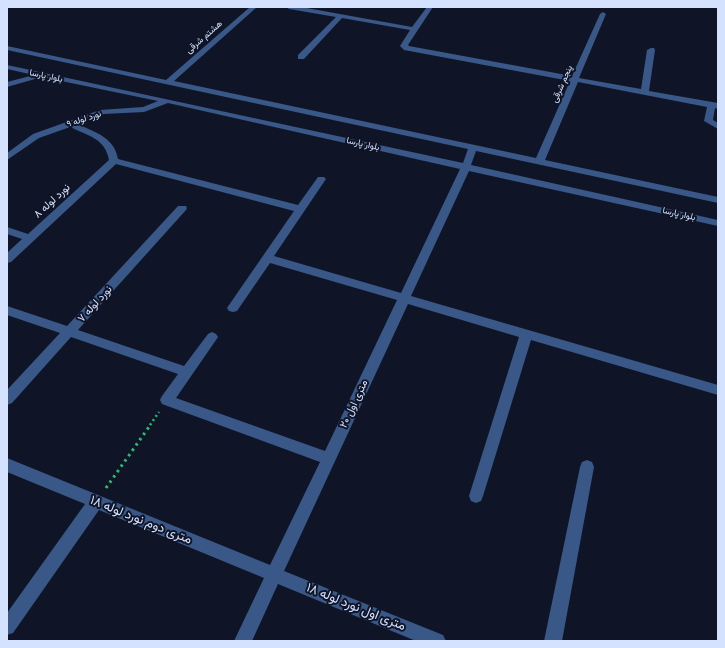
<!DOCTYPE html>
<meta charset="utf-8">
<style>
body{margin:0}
#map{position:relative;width:725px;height:648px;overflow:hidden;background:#0f1527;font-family:Karla,sans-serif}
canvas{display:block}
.frame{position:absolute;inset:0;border:8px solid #d5e2ff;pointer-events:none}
</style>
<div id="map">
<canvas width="725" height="648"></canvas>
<div class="frame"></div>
</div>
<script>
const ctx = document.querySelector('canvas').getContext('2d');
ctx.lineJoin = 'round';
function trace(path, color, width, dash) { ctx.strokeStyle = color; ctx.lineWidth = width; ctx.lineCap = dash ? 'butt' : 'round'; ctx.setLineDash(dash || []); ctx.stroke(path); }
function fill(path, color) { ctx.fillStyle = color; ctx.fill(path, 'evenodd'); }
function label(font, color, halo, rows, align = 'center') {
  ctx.font = font + ' Karla,Vazirmatn,sans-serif'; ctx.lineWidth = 4; ctx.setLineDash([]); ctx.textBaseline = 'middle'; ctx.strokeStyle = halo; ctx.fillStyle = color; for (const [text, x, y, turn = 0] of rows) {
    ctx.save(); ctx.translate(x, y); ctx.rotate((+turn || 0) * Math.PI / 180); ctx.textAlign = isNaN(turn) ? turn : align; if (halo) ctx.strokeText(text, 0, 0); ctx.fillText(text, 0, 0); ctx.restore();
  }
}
trace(new Path2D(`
 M150,425L159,412`), '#2dbb73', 2.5, [2, 3]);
trace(new Path2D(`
 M106,488L151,424`), '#2dbb73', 3, [2.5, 4]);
fill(new Path2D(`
 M250,7H257L174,81L536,158L570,81L404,50L400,46L410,30L342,18L304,59H298V55L336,17L289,9L286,7H301L412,27L427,7H433L408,45L409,46L572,76L600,14L603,12L606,14L579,78L641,89L647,50L651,48H654L655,50L649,91L718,103V109L715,108L713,120L718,123V129L704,121L707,107L578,82L545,160L718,197V203L476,151L471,165L718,220V226L469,171L411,296L718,385V395L531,340L483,496L481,501L476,503L471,501L469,496L519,337L408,304L284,571L443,635L446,641H416L278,584L252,641H234L264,578L99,510L13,633L7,635V613L85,504L7,472V458L270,565L320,462L162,404L160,400L162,396L178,374L71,337L12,403L7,405V390L60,333L7,315V306L67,326L178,206H186L187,208L186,210L78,330L184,366L208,334L212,332L216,334L218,337L216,340L176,398L325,451L397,300L270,263L237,311L233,312L229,311L227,308L229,305L294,211L116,164L11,262L7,263V253L22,239L7,234V227L28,234L109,160C105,138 88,136 70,127L39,138L7,160V153L33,134L100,110L143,107L158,101L42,77L7,87V82L34,75L7,69V65L463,163L468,149L7,50V46L166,80ZM168,103L460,169L401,293L274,256L326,179L324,177H318L298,205L118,159C114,137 96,133 78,124L104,114L144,112Z
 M587,460L592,462L594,467L562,641H544L580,467L582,462Z`), '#395887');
label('9px', '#d5e2ff', '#0f1527', [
 ["هشتم شرقی",204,37,-41],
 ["بلوار پارسا",46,76,12],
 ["پنجم شرقی",562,84,-66],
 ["۹ نورد لوله",84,119,-18],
 ["بلوار پارسا",363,144,13],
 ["بلوار پارسا",679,214,13]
]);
label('11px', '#d5e2ff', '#0f1527', [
 ["۸ نورد لوله",52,201,-43],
 ["۷ نورد لوله",95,304,-48],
 ["۲۰ متری اول",354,404,-65]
]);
label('13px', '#d5e2ff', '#0f1527', [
 ["۱۸ متری دوم نورد لوله",141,520,22],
 ["۱۸ متری اول نورد لوله",356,607,22]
]);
</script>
